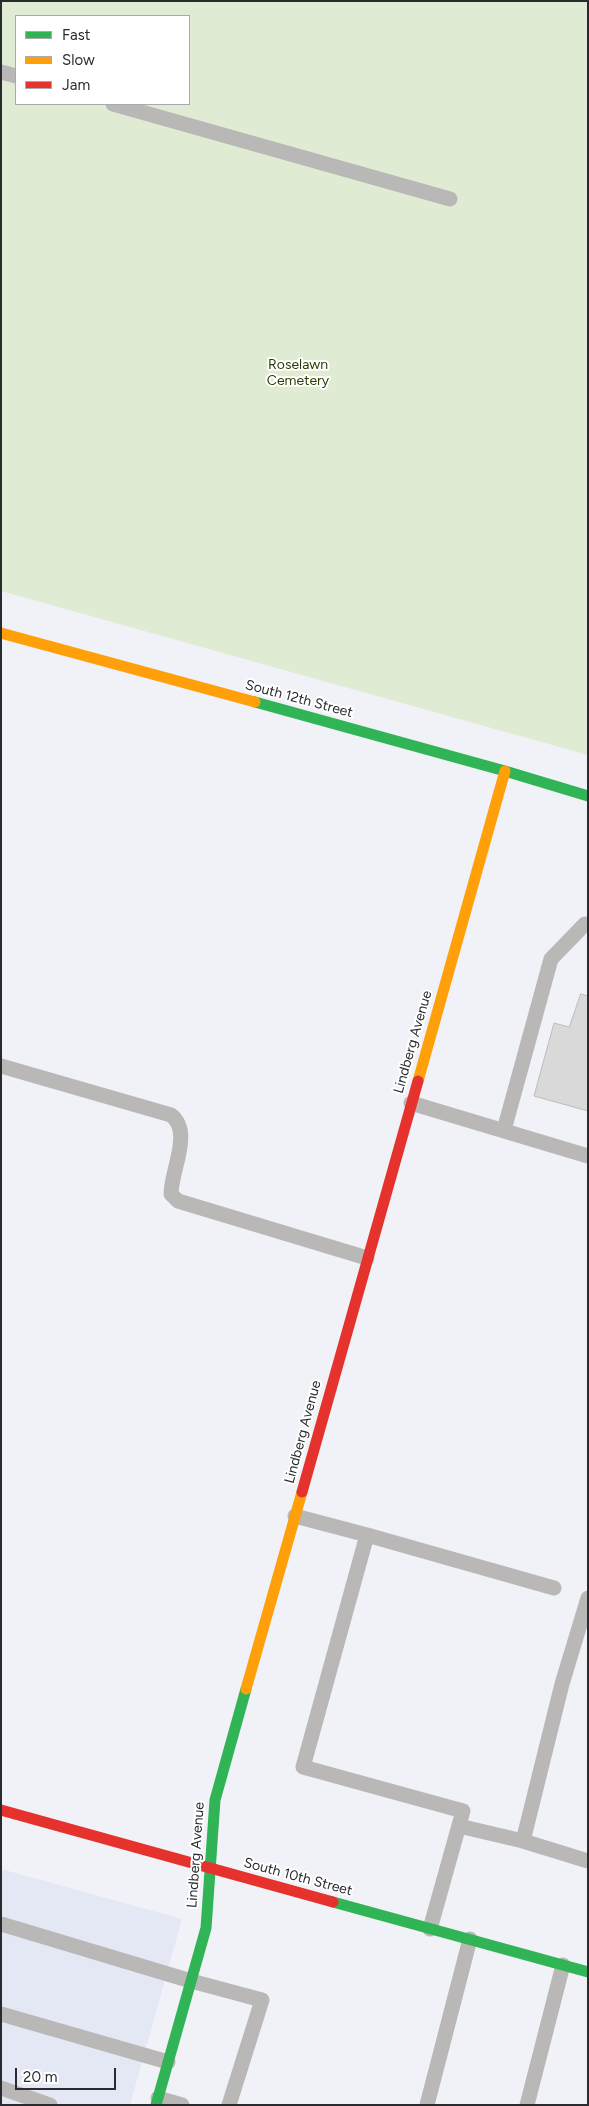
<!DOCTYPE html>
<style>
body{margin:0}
#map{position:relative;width:589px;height:2106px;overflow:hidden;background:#f0f2f8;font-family:Figtree,sans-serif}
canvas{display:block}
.frame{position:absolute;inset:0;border:2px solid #2a2b2f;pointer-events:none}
.legend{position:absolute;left:15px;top:15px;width:175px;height:90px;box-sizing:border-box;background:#fff;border:1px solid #aaaaac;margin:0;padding:6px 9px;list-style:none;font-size:15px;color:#2a2b2f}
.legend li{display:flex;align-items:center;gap:10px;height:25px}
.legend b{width:25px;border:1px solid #aaaaac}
.scale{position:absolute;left:15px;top:2068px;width:101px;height:22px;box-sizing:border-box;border:2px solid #2a2b2f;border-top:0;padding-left:6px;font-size:15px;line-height:18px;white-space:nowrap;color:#2a2b2f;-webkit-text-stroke:4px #fff;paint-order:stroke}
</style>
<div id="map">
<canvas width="589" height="2106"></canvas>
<div class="frame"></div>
<ul class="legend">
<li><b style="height:6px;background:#30b455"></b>Fast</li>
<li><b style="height:6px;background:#ff9f0a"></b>Slow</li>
<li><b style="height:6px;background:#e5322d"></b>Jam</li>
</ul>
<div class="scale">20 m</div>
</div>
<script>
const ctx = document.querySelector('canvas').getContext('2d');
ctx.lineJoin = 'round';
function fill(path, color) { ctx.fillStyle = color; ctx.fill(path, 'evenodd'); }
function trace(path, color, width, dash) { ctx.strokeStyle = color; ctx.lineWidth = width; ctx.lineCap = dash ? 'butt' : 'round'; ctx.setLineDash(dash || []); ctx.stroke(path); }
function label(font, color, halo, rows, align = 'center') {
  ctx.font = font + ' Figtree,sans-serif'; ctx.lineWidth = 4; ctx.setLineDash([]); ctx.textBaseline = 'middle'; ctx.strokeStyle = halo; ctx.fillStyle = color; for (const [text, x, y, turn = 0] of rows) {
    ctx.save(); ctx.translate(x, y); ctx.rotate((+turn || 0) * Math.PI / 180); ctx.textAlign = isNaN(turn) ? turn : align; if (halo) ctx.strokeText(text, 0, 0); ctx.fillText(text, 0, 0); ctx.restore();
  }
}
fill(new Path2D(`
 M1,1869L182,1919L130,2105H1Z`), '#e4e7f4');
fill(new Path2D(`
 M1,1H588V755L1,591ZM16,16H189V104H16Z`), '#e0ebd4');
const building = new Path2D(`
 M581,994L588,996V1111L534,1096L554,1023L569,1027Z`);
fill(building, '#d9d9da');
trace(building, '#bcbcbd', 1);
trace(new Path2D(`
 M1,72L16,76
 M113,104L450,199
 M1,1066L171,1115C193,1132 171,1170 171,1194L178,1201L367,1258
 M411,1103L588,1156
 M504,1130L551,959L585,924H588
 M295,1516L367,1535
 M588,1598L562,1684L523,1841L588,1861
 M459,1826L523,1841
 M1,1924L191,1981L262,2000L229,2105
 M430,1929L463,1811L303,1767L367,1535L554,1588
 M1,2014L168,2062
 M1,2088L50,2105
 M158,2098L182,2105
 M427,2105L470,1939
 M527,2105L563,1965`), '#b9b8b7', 15);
trace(new Path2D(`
 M255,702L505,771L588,796
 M333,1902L588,1972
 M156,2105L206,1928L215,1800L246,1689`), '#30b455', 11);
trace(new Path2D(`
 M1,633L255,702
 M418,1081L505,771
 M246,1689L302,1492`), '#ff9f0a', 11);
trace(new Path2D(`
 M302,1492L418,1081
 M1,1810L333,1902`), '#e5322d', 11);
label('14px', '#2b3d00', '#fff', [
 ["Roselawn",298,365],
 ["Cemetery",298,381]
]);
label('14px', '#2a2b2f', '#fff', [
 ["South 12th Street",299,699,15],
 ["Lindberg Avenue",413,1042,-74],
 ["Lindberg Avenue",303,1432,-75],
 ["Lindberg Avenue",196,1855,-86],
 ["South 10th Street",298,1877,15]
]);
</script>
